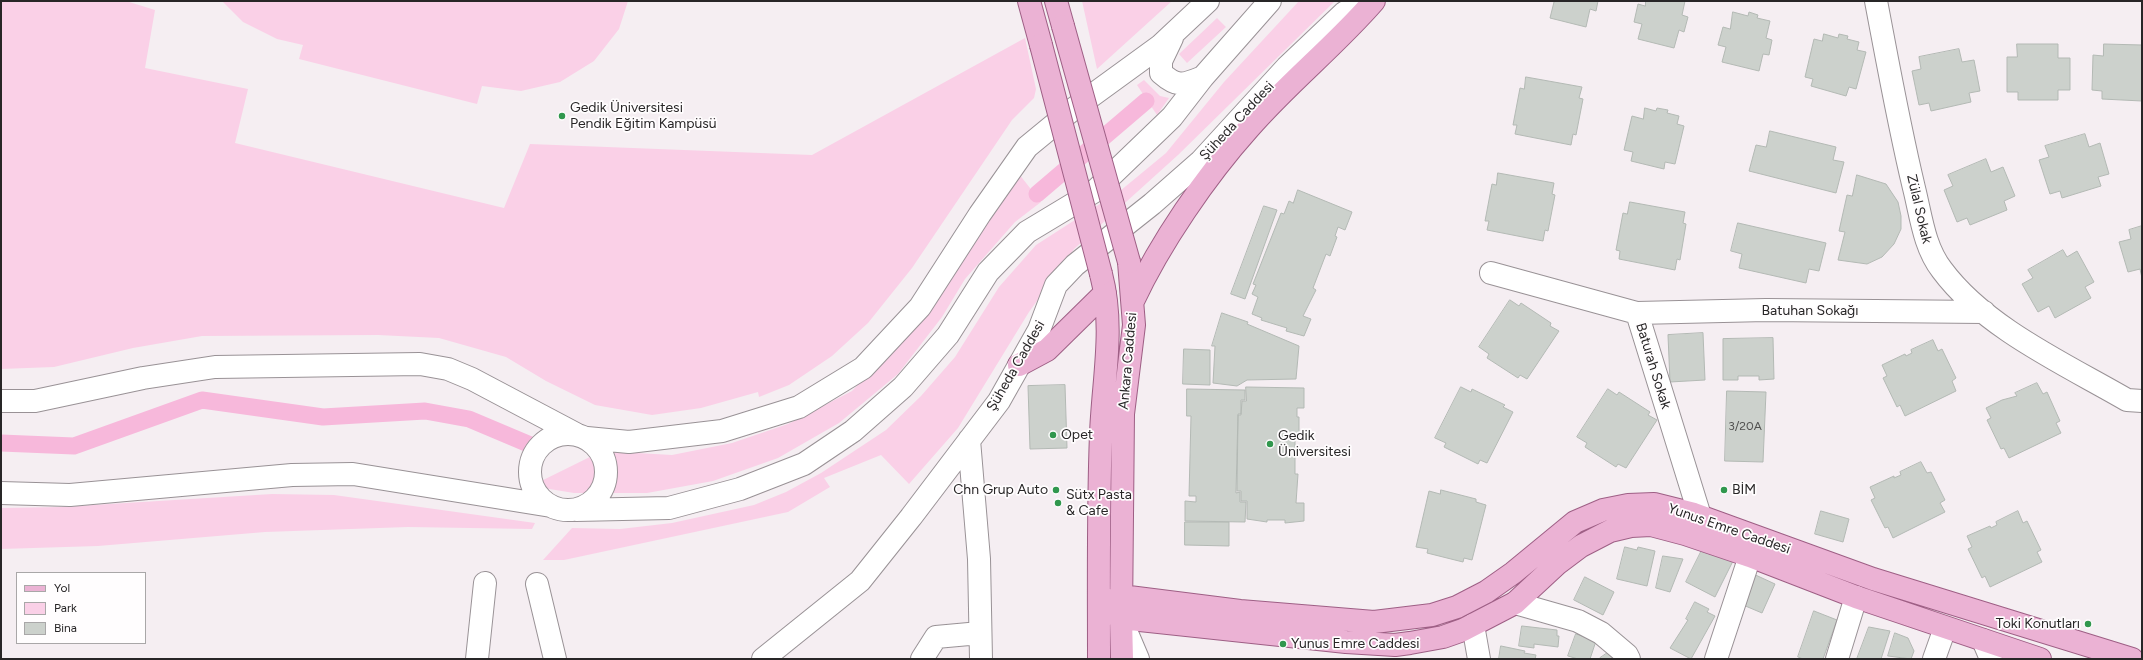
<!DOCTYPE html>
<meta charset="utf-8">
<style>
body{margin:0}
#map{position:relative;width:2143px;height:660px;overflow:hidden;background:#f5eef2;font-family:Figtree,sans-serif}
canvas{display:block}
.frame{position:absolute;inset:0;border:2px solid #282627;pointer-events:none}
.legend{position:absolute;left:16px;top:572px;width:130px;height:72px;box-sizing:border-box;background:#fffdfe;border:1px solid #a9a7a8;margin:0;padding:5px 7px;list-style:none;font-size:12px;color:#282627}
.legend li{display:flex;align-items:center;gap:8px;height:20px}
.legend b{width:20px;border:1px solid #a9a7a8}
</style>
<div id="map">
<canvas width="2143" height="660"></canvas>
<div class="frame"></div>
<ul class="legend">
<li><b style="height:5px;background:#ebb2d4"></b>Yol</li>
<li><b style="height:11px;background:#fad0e7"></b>Park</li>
<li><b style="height:11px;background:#ccd1cc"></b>Bina</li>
</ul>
</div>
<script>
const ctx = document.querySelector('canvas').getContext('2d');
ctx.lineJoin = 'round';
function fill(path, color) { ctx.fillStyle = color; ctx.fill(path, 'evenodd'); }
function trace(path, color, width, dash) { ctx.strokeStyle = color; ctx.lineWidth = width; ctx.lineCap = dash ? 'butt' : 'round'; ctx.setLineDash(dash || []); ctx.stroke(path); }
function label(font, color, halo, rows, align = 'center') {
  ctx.font = font + ' Figtree,sans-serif'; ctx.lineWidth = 3.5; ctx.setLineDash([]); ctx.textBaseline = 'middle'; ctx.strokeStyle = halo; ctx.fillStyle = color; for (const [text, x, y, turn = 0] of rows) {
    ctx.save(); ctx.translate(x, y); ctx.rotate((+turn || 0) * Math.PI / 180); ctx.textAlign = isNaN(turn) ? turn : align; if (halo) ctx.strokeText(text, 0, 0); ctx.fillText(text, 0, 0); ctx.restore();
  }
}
fill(new Path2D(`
 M1,1H126L155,10L145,68L248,89L235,143L504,208L530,144L812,155L1025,38L1036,89L1034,98L1012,120L912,268L868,323L832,356L789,385L759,397L758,392L701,408L652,415L595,405L546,381L506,357L439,338L378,335L202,336L133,348L54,367L1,369Z
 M222,1H628L619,29L594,61L560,82L521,91L482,86L477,104L299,59L303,45L277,39L243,22Z
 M1082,1H1172L1097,69Z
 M1299,1H1335L1178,155L1074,249L1029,312L958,428L909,484L881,455L824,478L830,487L788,512L564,560H543L572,528L620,529L672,523L754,505L786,492L821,473L886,430L921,396L955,357L999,287L1036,245L1120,191L1166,153L1224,82Z
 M1217,18L1226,27L1187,63L1179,54Z
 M1144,80L1160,96L1169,98L1157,115L1137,85Z
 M1019,174L1041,202L1015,222L965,279L942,317L898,374L839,423L778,458L713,481L647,493H574L531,486L602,451L672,455L732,443L788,424L852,391L896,344L949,281Z
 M272,494L334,495L535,523L532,529L408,527L265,532L98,546L1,549V508L61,507Z`), '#fad0e7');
trace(new Path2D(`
 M1037,194L1146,101
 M1,443L74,446L202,400L323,417L425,411L469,419L533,446`), '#f7b8db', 17);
const building = new Path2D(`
 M1547,1H1598L1596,11L1590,9L1586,27L1550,18L1554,2Z
 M1646,1H1685L1682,15L1688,17L1684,32L1679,30L1674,48L1638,39L1642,24L1634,22L1638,4L1645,6Z
 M1733,12L1748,16L1749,12L1758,15L1757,18L1770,21L1766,38L1772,40L1769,55L1763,54L1759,71L1722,62L1726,47L1718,45L1723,27L1730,29Z
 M1824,34L1838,38L1839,34L1848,36L1847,39L1859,42L1857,50L1866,52L1856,89L1849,87L1846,96L1811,86L1813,79L1805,77L1814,39L1822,41Z
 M2017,44H2058V58H2070V90H2058V100H2018V92H2007V57H2017Z
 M2104,44L2142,45V101L2102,99V91L2092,90L2093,55L2103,56Z
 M1959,49L1962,62L1974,60L1980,91L1969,93L1971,102L1931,111L1929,103L1919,105L1912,71L1921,69L1919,57Z
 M1526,77L1582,87L1579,98L1583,99L1576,135L1573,134L1571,145L1515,134L1517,125H1513L1520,88L1524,89Z
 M1645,108L1656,111L1657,108L1668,110L1667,113L1679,116L1677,124L1684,126L1675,164L1665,162L1664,169L1631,161L1633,152L1624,150L1632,116L1643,119Z
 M1770,131L1836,147L1833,160L1844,162L1836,193L1749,171L1756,145L1766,147Z
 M2085,134L2089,147L2100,143L2109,174L2098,177L2101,186L2062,198L2060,191L2050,194L2039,160L2049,157L2045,146Z
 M1986,159L1991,172L2003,167L2015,196L2004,201L2007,210L1970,225L1967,218L1957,222L1944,190L1953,186L1948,175Z
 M1498,173L1554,183L1552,194L1555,195L1548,231L1545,230L1543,241L1487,230L1489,221H1485L1492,184L1496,185Z
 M1857,175L1886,184L1898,202L1901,216V229L1894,244L1882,257L1867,264L1838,260L1845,232L1839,231L1847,195L1852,196Z
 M1298,190L1352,212L1345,230L1338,227L1335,236L1337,237L1330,256L1326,254L1313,288L1316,290L1303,316L1311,319L1304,336L1286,331L1287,328L1261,320L1262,318L1252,314L1258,297L1252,294L1256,285L1253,284L1281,213L1284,214L1289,201L1293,203Z
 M1630,202L1685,212L1683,223L1686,224L1680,260L1677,259L1675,270L1619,259L1620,251L1616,250L1623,213L1627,214Z
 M1264,206L1277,210L1245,299L1231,294Z
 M1738,223L1826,243L1819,271L1809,269L1806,283L1739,268L1742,254L1731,251Z
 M2142,226V278L2140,269L2128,272L2119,242L2131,239L2129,230Z
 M2063,250L2067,257L2077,251L2094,282L2085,287L2091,298L2055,318L2049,306L2038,312L2022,284L2033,278L2028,270Z
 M1510,300L1519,306L1521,303L1551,323L1550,326L1559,331L1527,379L1520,375L1518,378L1487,358L1489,354L1479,347Z
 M1222,313L1248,322L1247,324L1299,346L1296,379L1247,380L1237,386L1213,383L1215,346H1212Z
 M1703,333L1705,380L1670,382L1668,335Z
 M1773,338L1774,379L1759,380V376H1738V380H1723V339Z
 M1933,340L1938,351L1942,349L1956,378L1952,381L1956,391L1905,416L1900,405L1897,407L1883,378L1887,376L1882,365L1905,354L1906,356L1912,353L1911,350Z
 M1184,349L1210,350V385L1183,384Z
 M2037,383L2043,394L2047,392L2060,421L2056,423L2061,433L2009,458L2004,448L2001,449L1987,420L1991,418L1986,408L2002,400L2017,396L2015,393Z
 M1065,385L1067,448L1030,449L1028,386Z
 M1246,387L1304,388V408H1297V417H1299V437H1295V474H1298L1296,503H1304V521L1285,523V520H1267V522L1247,519V501H1241V491H1237L1238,415H1241L1242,401H1246Z
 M1461,387L1471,392L1472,389L1505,405L1503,407L1513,412L1487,463L1480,460L1478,464L1444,447L1446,443L1435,438Z
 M1187,389L1245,390V400H1241V414H1238L1236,493L1240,492V502H1246L1245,522L1185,521V501L1196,502V496H1189L1191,416H1187Z
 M1608,389L1617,395L1619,392L1650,412L1648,415L1657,420L1626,468L1618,464L1616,467L1585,447L1587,443L1577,437Z
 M1727,391L1766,392L1763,462L1725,461Z
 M1921,462L1927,473L1931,472L1945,500L1940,503L1945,512L1893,538L1888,527L1885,528L1871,500L1875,498L1870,487L1894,476V478L1901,475L1900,472Z
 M1441,490L1476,499V502L1486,505L1472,560L1464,558L1463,562L1427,553L1428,549L1416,547L1429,491L1440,494Z
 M1821,511L1849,519L1843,542L1815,534Z
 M2018,511L2023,523L2027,521L2041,550L2037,552L2042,562L1990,587L1985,576L1982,578L1968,549L1972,547L1967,536L1990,526L1991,528L1997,525L1996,522Z
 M1185,522H1229V546L1185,545Z
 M1704,546L1733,561L1715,597L1686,582Z
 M1625,547L1637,550L1638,547L1655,551L1647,586L1617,579Z
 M1663,556L1683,559L1670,592L1656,588Z
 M1749,572L1775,584L1762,613L1736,602Z
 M1585,577L1614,592L1603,615L1574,600Z
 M1695,602L1709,609L1707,612L1715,616L1691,659L1670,648L1688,620L1686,619Z
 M1814,611L1837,620L1823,659H1803L1798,657Z
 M1522,626L1557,630V636H1559L1558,647L1534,644V648L1519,646Z
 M1869,627L1890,631L1881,659H1857Z
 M1895,633L1908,638L1914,651L1911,659L1888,656Z
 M1576,634L1596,641L1590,659H1578L1568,656Z
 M1501,646L1525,651L1524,653L1536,655L1535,659H1499Z
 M1612,650L1617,659H1600V658Z`);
fill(building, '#ccd1cc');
trace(building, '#b3b9b4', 1);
const minor = new Path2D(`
 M1876,1C1888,64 1899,126 1914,188C1921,216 1924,247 1942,270C1985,328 2065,364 2127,400L2142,401
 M1172,38L1161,61V73C1178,88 1183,85 1203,77
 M1491,273L1637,313L1700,516
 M1637,313L1766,310L1984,312
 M1,401H35L143,378L215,367L420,364L448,369L472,379L576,434
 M530 472a38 38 0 1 1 76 0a38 38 0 1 1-76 0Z
 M587,438L629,442L722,431L799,407L863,368L920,307L980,214L1027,147L1072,110L1160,46L1208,1
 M969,440L979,559L981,659
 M1,493L70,495L292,475L353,474L551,506
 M576,510L669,508L740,489L804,464L853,431L903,387L948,335L988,272L1027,232L1095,191L1172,117L1203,77L1270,1
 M537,584L555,659
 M1515,603L1578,621L1601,633L1627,655L1629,659
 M1121,619L1138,659
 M1473,625L1479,659
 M1983,640L1991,659
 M477,659L485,583
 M763,659L860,581L911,517L999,401L1039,330L1056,285L1075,265L1152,204L1201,161L1287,67L1344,13L1363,1
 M922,659L936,637L980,633
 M1716,659L1750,556
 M1837,659L1856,597
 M1934,659L1945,628`);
const major = new Path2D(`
 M1029,1L1041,45
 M1056,1L1063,26
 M1133,301C1160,243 1206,176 1249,128C1288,83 1335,46 1374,1
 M1019,365L1047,350L1105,293
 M1099,607L1121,596L1240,611L1374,622L1432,615L1457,607L1486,592L1513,573L1575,522L1603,510L1628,505L1654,504L1694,514L1873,579L2132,659
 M1099,607L1121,618L1346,642L1395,645L1410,643L1443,637L1463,630L1515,603L1557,564L1581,546L1610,531L1631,526L1651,525L1685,534L1750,556L1856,597L2040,659
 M1099,659C1099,584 1098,509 1101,434C1103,380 1115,327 1101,274
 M1122,659L1121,618L1123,414L1134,325L1129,262`);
trace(minor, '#999296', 24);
trace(major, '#9e5f85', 24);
trace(minor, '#fff', 22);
trace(major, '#ebb2d4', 22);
const majorBridge = new Path2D(`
 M1063,26L1129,262
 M1041,45L1101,274`);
trace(majorBridge, '#9e5f85', 24, []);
trace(majorBridge, '#ebb2d4', 22);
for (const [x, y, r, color] of [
 [562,116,4,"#30974d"],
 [1053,435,4,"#30974d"],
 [1270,444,4,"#30974d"],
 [1056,490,4,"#30974d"],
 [1724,490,4,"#30974d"],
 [1058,503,4,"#30974d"],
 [2088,624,4,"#30974d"],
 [1283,644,4,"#30974d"]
]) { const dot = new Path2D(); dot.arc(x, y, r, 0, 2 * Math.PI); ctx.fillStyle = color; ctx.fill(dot); trace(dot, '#fffdfe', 1.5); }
label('12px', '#515150', null, [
 ["3/20A",1745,426]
]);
label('14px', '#282627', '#fffdfe', [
 ["Gedik Üniversitesi",570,108],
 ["Pendik Eğitim Kampüsü",570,124],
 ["Opet",1061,435],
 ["Gedik",1278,436],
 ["Üniversitesi",1278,452],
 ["Chn Grup Auto",1048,490,"right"],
 ["BİM",1732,490],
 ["Sütx Pasta",1066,495],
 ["& Cafe",1066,511],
 ["Toki Konutları",2080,624,"right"],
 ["Yunus Emre Caddesi",1291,644]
], 'left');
label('14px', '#282627', '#fffdfe', [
 ["Şüheda Caddesi",1237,121,-47],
 ["Zülal Sokak",1919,209,77],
 ["Batuhan Sokağı",1810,311],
 ["Ankara Caddesi",1128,361,-85],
 ["Şüheda Caddesi",1016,366,-60],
 ["Baturah Sokak",1653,366,73],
 ["Yunus Emre Caddesi",1729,529,19]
]);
</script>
